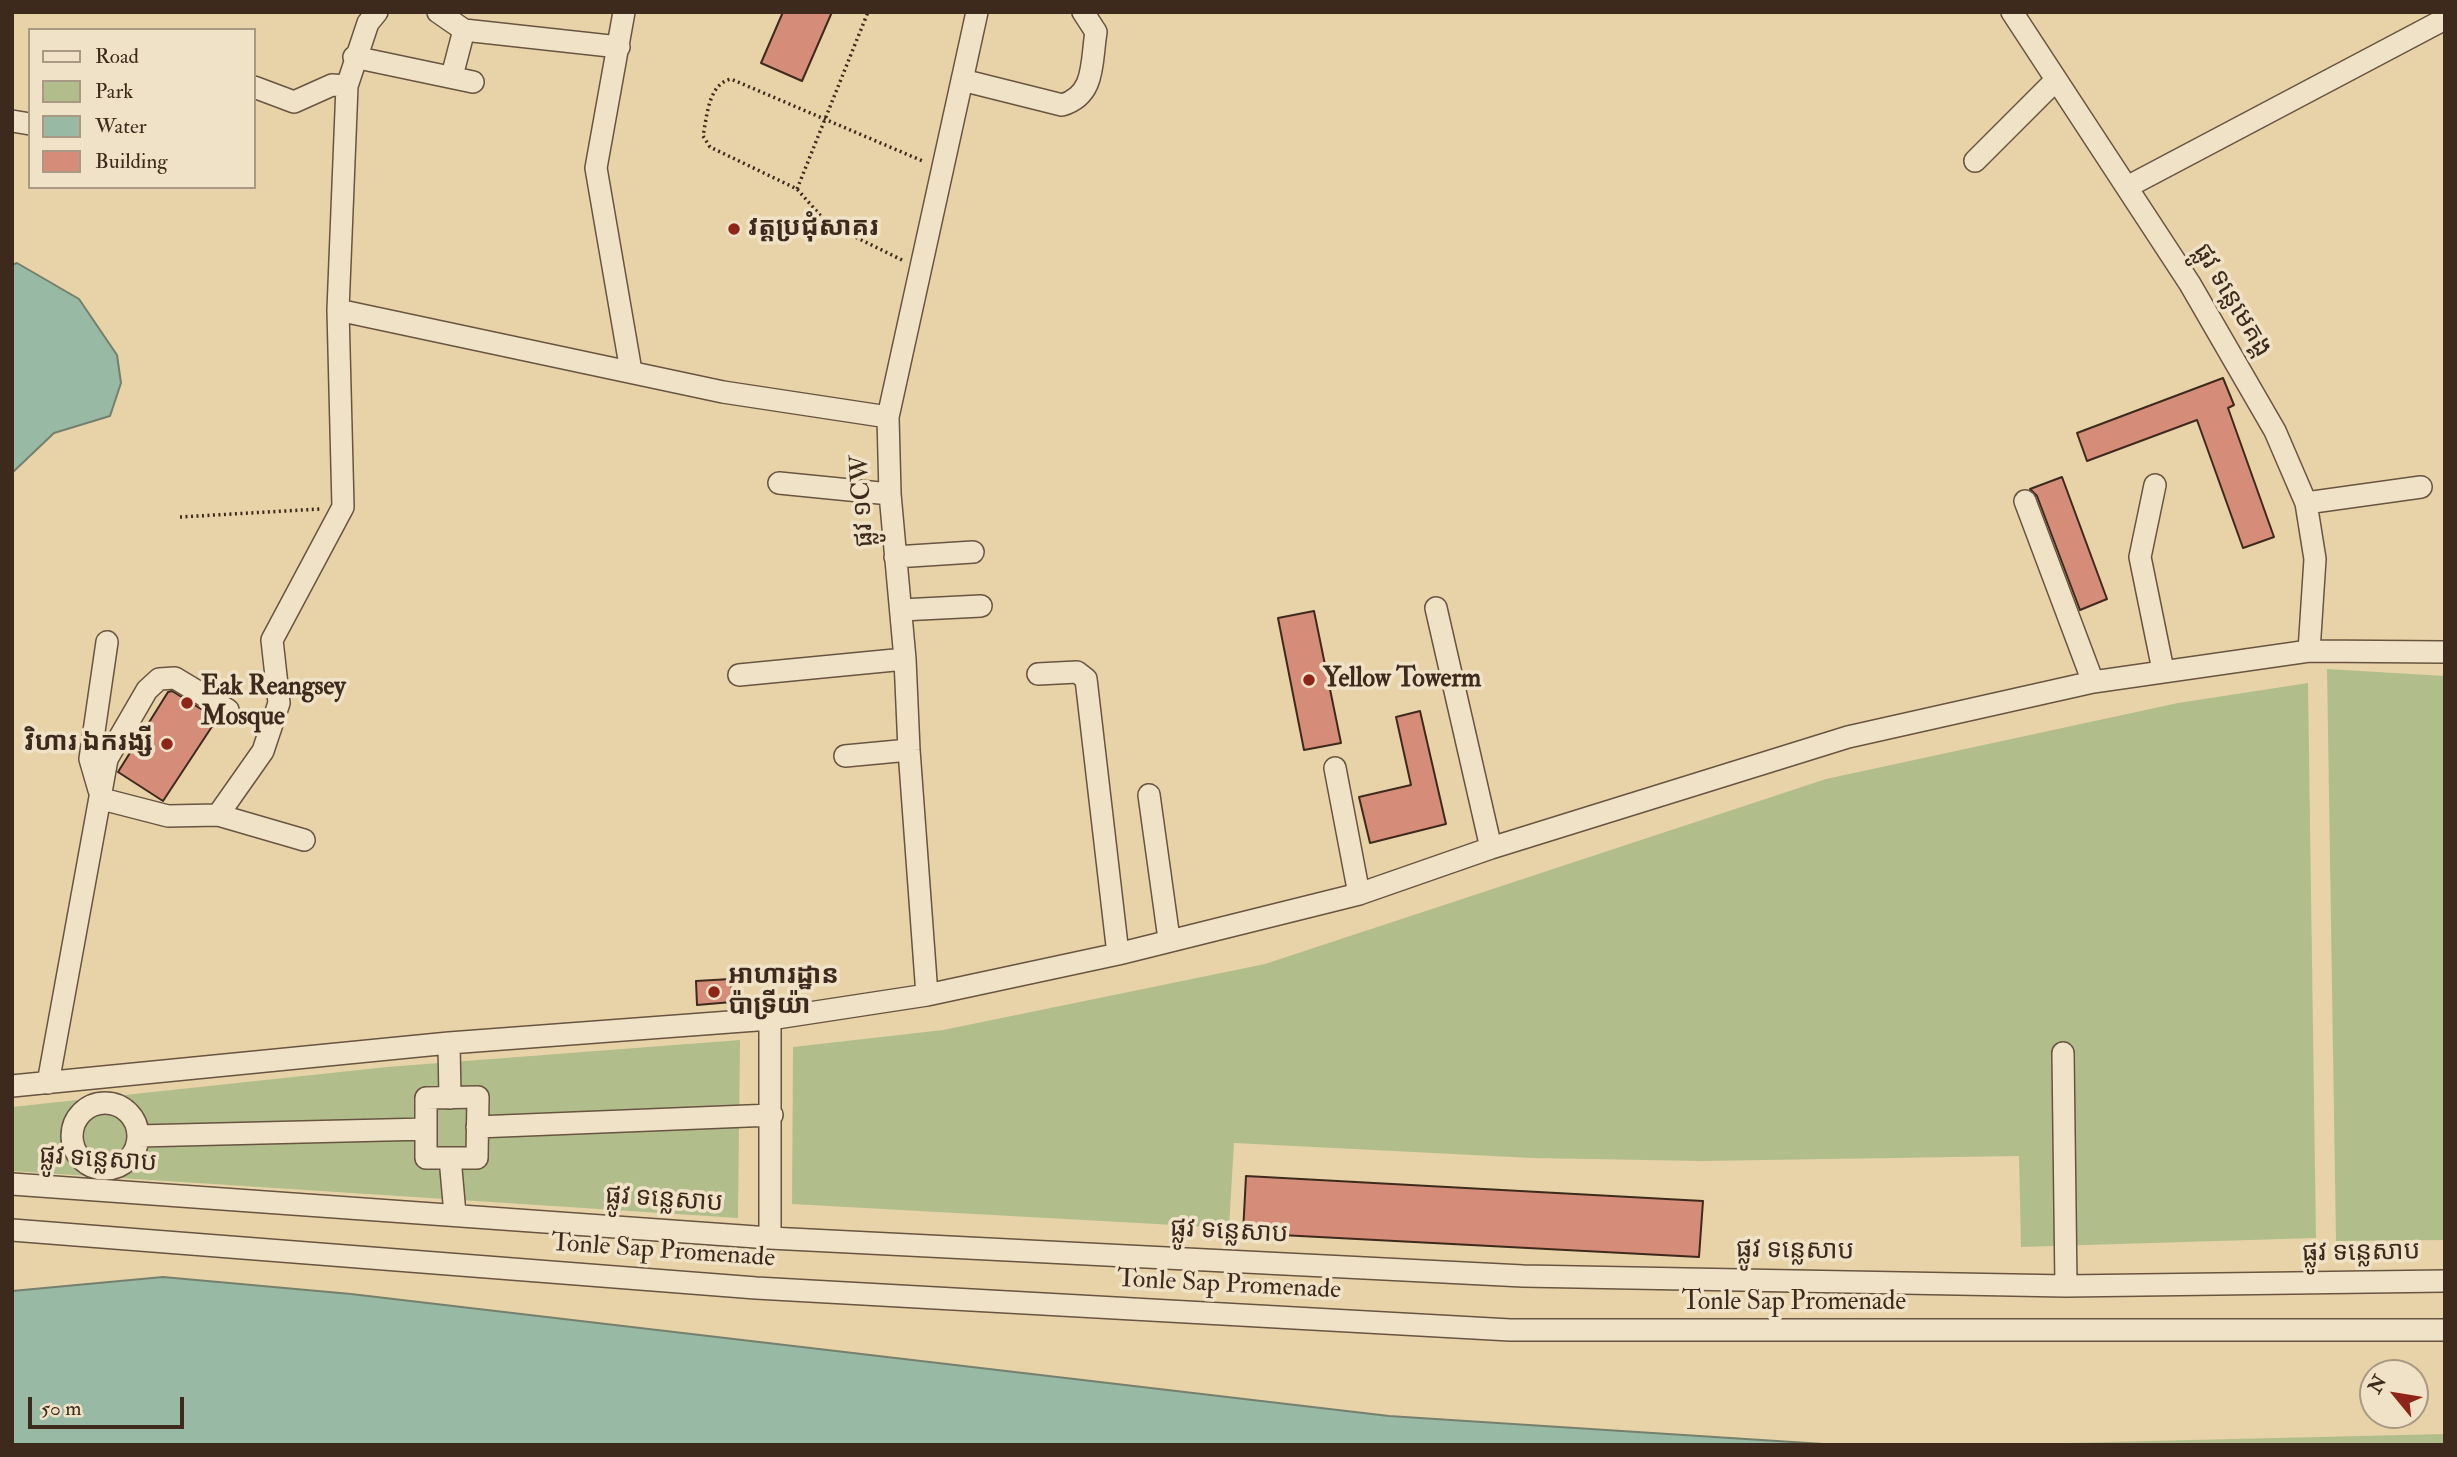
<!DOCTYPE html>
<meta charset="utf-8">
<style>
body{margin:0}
#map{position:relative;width:2457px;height:1457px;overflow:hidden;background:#e8d3a9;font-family:"IM FELL Double Pica",serif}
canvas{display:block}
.frame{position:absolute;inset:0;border:14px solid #3e2a1d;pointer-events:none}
.legend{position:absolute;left:28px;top:28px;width:228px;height:161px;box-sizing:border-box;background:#f0e2c7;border:2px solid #a99883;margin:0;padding:9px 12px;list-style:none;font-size:21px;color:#3e2a1d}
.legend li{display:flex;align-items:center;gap:14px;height:35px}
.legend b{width:35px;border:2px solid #a99883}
.north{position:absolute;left:2359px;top:1359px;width:70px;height:70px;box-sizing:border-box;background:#f0e2c7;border:2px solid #a99883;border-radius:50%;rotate:300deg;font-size:19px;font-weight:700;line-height:28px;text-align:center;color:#3e2a1d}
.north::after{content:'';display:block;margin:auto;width:24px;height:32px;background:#8f2418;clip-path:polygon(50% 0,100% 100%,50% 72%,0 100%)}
.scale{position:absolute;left:28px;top:1397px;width:156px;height:32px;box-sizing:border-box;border:4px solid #3e2a1d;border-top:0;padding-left:9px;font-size:21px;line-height:24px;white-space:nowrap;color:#3e2a1d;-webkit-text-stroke:5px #f0e2c7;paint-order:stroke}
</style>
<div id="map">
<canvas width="2457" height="1457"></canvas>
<div class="frame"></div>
<ul class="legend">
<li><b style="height:9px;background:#f0e2c7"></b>Road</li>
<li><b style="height:19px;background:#b1be8c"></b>Park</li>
<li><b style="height:19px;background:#98b9a3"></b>Water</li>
<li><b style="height:19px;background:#d58c79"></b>Building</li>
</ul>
<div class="north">N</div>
<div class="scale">50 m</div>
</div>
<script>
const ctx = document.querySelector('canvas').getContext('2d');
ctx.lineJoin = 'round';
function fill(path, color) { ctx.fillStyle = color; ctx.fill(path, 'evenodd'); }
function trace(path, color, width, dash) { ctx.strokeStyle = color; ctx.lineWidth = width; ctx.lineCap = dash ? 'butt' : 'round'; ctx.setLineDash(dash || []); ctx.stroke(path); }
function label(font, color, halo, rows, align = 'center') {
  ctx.font = font + ' "IM FELL Double Pica","Noto Sans Khmer",serif'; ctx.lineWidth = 7; ctx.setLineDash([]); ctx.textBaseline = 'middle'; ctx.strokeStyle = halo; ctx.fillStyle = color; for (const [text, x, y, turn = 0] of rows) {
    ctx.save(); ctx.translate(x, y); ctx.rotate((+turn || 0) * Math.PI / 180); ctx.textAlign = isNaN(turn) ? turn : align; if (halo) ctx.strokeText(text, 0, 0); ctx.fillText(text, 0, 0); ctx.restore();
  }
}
fill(new Path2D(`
 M2327,669L2445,676V1240L2336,1241Z
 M2308,683L2316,1238L2021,1247L2019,1156L1702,1161L1532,1158L1234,1143L1229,1228L792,1204L793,1047L943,1030L1265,964L1826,779L2178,703Z
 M740,1040L738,1218L12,1171V1107L387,1067Z
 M2445,1434V1445H1980Z`), '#b1be8c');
const water = new Path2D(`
 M17,263L79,299L117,355L121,383L110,416L54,433L12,473V265Z
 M163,1277L351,1294L1389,1416L1839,1445H12V1291Z`);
fill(water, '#98b9a3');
trace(water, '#74806d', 2);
const building = new Path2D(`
 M783,12H832L802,81L761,63Z
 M2223,378L2234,405L2228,408L2274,537L2243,548L2197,420L2087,461L2077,433Z
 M2062,477L2107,599L2080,610L2037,496L2030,489Z
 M1314,611L1341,743L1304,750L1278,618Z
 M172,691L217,719L163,801L118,772L168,692Z
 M1420,711L1446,824L1370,843L1359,797L1411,785L1396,717Z
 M731,979L732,1002L697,1005L696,981Z
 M1246,1176L1703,1201L1699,1257L1243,1233Z`);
fill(building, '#d58c79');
trace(building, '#3e2a1d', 2);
const minor = new Path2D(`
 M438,12L464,30L452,76
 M624,12L596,168L631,371
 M2012,12L2190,284L2275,431L2306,503L2315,559L2309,651
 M464,30L619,47
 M354,57L473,82
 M962,80L1062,105C1096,95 1091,62 1096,32L1083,12
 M254,87L294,102L332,85L347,86
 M12,121L30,124
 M1975,161L2056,80
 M2127,187L2445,19
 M338,310L723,392L888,417
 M779,483L890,494
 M2155,485L2140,557L2163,670
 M2025,501L2093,682
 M2306,503L2421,487
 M895,557L973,552
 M1436,608L1491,848
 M901,610L981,606
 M1038,674L1077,672L1086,679L1118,954
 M739,675L905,659
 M845,756L909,750
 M1335,768L1359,894
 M99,790L90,759L107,642
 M1149,795L1169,939
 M102,799L168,816L218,815L263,751L279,703L272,640L343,507L338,310L347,86L368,23L377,12
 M218,815L304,840
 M927,995L909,750L905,659L890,494L888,417L977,12
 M770,1019V1238
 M449,1043L450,1098
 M2063,1053L2066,1286
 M48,1083L107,759L147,690L159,679L175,678L228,710
 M12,1086L449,1043L770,1019L927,995L1118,954L1359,894L1491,848L1848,737L2093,682L2309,651L2445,652
 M478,1097L477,1158H426V1098Z
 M72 1136a33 33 0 1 1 66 0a33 33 0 1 1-66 0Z
 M477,1127L772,1115
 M138,1136L426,1129
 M450,1158L455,1214
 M12,1184L770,1238L1523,1276L2066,1286L2445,1281
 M12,1230L756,1288L1510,1330H2445`);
trace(minor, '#685440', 24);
trace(new Path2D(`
 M797,189L868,12
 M902,260L827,223L797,189L710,147L703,136C707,117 708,84 731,79L925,162
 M180,517L320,509`), '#3e2a1d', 3.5, [2, 3.5]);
trace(minor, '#f0e2c7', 21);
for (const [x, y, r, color] of [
 [734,229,7,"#8f2418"],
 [1309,680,7,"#8f2418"],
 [187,703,7,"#8f2418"],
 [167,744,7,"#8f2418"],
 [714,992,7,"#8f2418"]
]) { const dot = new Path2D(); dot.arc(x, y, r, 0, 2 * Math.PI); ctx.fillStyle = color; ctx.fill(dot); trace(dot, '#f0e2c7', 2.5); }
label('bold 26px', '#3e2a1d', '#f0e2c7', [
 ["វត្តប្រជុំសាគរ",748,229],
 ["Yellow Towerm",1323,680],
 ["Eak Reangsey",201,688],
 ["Mosque",201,718],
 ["វិហារ ឯករង្សី",153,744,"right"],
 ["អាហារដ្ឋាន",728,977],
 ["ប៉ាទ្រីយ៉ា",728,1007]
], 'left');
label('26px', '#3e2a1d', '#f0e2c7', [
 ["ផ្លូវ ទន្លេមេគង្គ",2231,301,59],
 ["ផ្លូវ ១CW",864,501,-93],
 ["ផ្លូវ ទន្លេសាប",98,1161,4],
 ["ផ្លូវ ទន្លេសាប",664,1201,4],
 ["ផ្លូវ ទន្លេសាប",1229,1233,3],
 ["Tonle Sap Promenade",663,1252,4],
 ["ផ្លូវ ទន្លេសាប",1795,1252,1],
 ["ផ្លូវ ទន្លេសាប",2361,1254,-1],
 ["Tonle Sap Promenade",1229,1286,3],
 ["Tonle Sap Promenade",1794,1303]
]);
</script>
